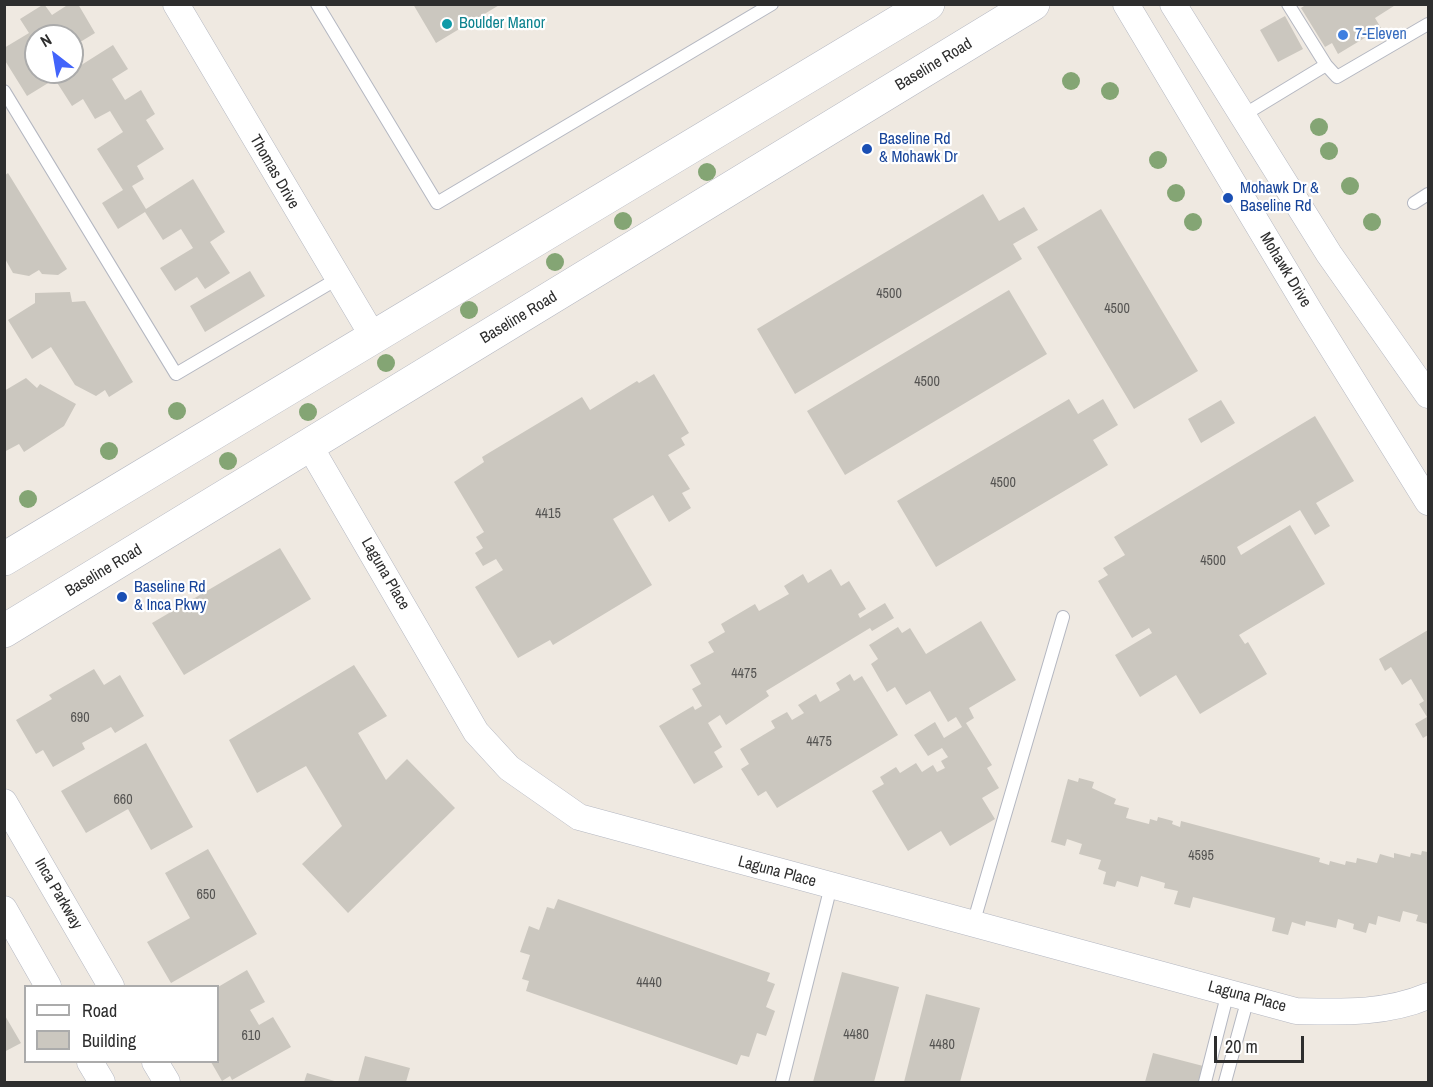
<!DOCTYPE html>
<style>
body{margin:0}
#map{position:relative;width:1433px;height:1087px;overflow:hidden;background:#efe9e1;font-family:"Archivo Narrow",sans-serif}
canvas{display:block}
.frame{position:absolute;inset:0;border:6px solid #2e2e2e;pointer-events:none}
.legend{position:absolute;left:24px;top:985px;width:195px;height:78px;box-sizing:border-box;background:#fff;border:2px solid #ababab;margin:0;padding:8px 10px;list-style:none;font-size:18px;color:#2e2e2e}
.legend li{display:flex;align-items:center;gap:12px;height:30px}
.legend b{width:30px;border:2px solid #ababab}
.north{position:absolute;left:24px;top:24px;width:60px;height:60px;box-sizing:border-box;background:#fff;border:2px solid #ababab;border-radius:50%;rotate:329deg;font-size:16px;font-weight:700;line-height:24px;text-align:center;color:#2e2e2e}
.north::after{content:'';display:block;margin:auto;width:21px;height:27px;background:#4264fb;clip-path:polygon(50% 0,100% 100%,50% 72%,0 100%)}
.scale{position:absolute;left:1214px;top:1036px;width:90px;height:27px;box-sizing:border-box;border:3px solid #2e2e2e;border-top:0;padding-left:8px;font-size:18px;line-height:21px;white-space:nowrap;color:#2e2e2e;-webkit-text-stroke:4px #fff;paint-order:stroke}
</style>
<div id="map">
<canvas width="1433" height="1087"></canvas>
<div class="frame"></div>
<ul class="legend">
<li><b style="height:8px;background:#fff"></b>Road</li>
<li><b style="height:16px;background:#cbc7bf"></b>Building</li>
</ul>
<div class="north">N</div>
<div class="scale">20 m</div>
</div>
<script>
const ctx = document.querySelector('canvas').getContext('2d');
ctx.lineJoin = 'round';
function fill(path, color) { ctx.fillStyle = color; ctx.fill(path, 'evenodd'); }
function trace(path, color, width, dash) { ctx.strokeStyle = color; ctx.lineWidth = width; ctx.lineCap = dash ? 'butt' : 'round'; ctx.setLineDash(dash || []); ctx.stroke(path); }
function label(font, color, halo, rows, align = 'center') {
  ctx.font = font + ' "Archivo Narrow",sans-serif'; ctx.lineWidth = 4.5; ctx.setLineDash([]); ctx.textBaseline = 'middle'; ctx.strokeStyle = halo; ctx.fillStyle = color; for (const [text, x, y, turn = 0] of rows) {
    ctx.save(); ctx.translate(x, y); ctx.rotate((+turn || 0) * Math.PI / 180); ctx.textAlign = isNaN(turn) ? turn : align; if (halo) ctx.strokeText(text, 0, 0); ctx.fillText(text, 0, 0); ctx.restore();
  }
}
fill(new Path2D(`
 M44,4L52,15L69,4H78L95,33L72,47V36H62L60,33L56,36H36V72H55L58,77L27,96L4,59V48L29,33L20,19Z
 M413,4H501L436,43Z
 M1307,4H1397L1375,18L1381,28L1338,54L1332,43L1325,47L1301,8Z
 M1285,16L1303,49L1278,62L1260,30Z
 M113,45L128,69L112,79L125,100L141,90L155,114L146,120L164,149L137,166L144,179L132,186L146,209L193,179L225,232L210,242L230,273L205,289L197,277L175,291L160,268L193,248L181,229L163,240L145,212L118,229L102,203L123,190L97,149L123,132L110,111L95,119L83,99L72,106L56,81Z
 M8,173L67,269L58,275L42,274L39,270L29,276L13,273L4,257V176Z
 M983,194L999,221L1024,207L1038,230L1013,244L1022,259L795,394L757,329Z
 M1101,209L1198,371L1134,409L1037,247Z
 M250,271L265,296L205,332L190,306Z
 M1009,290L1047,354L845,475L807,411Z
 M70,292L72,302L85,301L133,382L109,397L105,390L96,396L75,385L51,347L32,359L8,320L35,303V293Z
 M654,374L689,433L681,438L685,445L668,455L690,489L682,493L691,508L669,522L653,495L613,519L652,585L553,645L550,640L518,658L475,587L503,570L496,559L483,566L475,553L483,548L476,537L484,532L454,482L484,462L482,457L582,397L590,410L637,381L639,383Z
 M26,378L37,388L40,384L76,404L64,426L24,452L19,444L4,452V391Z
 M1069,399L1078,414L1103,399L1118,425L1093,440L1108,465L936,567L897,501Z
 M1221,400L1235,423L1201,443L1188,419Z
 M1315,416L1354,481L1316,503L1330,526L1315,535L1300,510L1237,547L1241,555L1290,525L1325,584L1239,635L1245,644L1248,642L1267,674L1200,714L1176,675L1140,697L1115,655L1152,633L1149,628L1132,638L1098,581L1108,575L1103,568L1125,555L1114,537Z
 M280,548L311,599L184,675L152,623Z
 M831,569L841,586L849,581L866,609L858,614L860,618L885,603L894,618L872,631L870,628L766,691L769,696L726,725L720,715L708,723L722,747L714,752L723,767L694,784L659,726L693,706L695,710L702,706L692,689L701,684L690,665L714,652L708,642L725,632L721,624L755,604L759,611L789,594L784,586L803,574L808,583Z
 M981,621L1016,680L969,708L974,718L966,723L992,765L987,768L999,788L982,798L995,819L950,846L941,831L908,851L872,791L884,784L880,777L896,767L900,773L916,763L922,772L933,765L937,772L945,768L941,761L948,757L942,748L928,756L914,735L935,722L944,738L962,727L956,717L948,722L930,691L906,705L895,687L887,692L871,664L878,659L869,645L898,627L902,633L910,628L926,654Z
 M1428,630V735L1423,738L1415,724L1427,717L1419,704L1424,701L1411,679L1402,685L1391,667L1385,671L1379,659Z
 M354,665L387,716L358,733L386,780L407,759L455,808L348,913L302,864L342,826L306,766L257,793L229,740Z
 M94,669L104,685L120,675L144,716L115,733L111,727L82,743L85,749L53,767L43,750L36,754L16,720L52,699L49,695Z
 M850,674L854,681L862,676L898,735L777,808L766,791L758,796L741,769L749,764L740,749L775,728L771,721L787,712L792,720L804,713L798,705L816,694L820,702L840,690L836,683Z
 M146,743L193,827L151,850L128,809L86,833L61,791Z
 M1079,778L1094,782L1092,788L1116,799L1114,804L1129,808L1126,818L1149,824L1150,819L1157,821L1158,817L1173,821L1172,824L1180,827L1181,821L1320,858L1319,862L1329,865L1330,861L1345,865L1346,861L1356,863L1357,858L1377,863L1380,854L1394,858V853L1410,857L1411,853L1421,855L1422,851L1428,852V924L1416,921L1418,915L1403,911L1400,922L1378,916L1376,925L1369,923L1366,933L1353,929L1354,924L1338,919L1336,928L1306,921L1305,926L1292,922L1288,935L1272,931L1275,918L1193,897L1190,908L1174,904L1178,891L1164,888L1165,883L1141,876L1138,887L1117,881L1115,887L1103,884L1106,872L1098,869L1101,860L1079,854L1082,844L1067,839L1065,846L1051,842L1068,779L1078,782Z
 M208,849L257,934L171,983L147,942L190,918L165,873Z
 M558,899L770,973L767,981L775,984L766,1007L775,1011L766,1036L757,1033L749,1057L741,1055L737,1065L526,991L529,981L522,979L530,955L520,952L529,926L539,930L547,907L554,909Z
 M247,970L265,1002L250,1010L259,1025L273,1017L291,1047L232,1080L230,1076L222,1081L211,1062H218V987Z
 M842,972L899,987L874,1082H813Z
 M926,994L980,1008L960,1082H904Z
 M4,1014L21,1043L4,1052Z
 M1153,1053L1207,1067L1203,1082H1145Z
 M365,1056L410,1068L406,1082H358Z
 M307,1073L338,1082H304Z`), '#cbc7bf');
const lane = new Path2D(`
 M317,4L437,203L772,4
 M1288,4L1326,65
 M4,91L176,374L337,279
 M1242,116L1326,65L1337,77L1428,24
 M1414,203L1428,194
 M973,924L1063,617
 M782,1082L831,886
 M1205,1082L1228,992
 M1225,1082L1248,998`);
const street = new Path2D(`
 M176,4L374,338
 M1126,4L1310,312L1428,502
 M1173,4L1329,254L1428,395
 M309,445L476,732L509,768L579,817L1296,1011C1342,1012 1385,1014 1428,996
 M4,802L111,986
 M4,909L48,986
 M90,1062L102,1082
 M155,1062L167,1082`);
const secondary = new Path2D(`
 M4,559L928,4
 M4,631L1033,4`);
trace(lane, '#b4b7c1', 14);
trace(street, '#b4b7c1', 27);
trace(secondary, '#b4b7c1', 34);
trace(lane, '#fff', 12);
trace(street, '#fff', 26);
trace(secondary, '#fff', 33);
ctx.fillStyle = '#84a574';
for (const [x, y] of [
 [1071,81],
 [1110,91],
 [1319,127],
 [1329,151],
 [1158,160],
 [707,172],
 [1350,186],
 [1176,193],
 [623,221],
 [1193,222],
 [1372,222],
 [555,262],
 [469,310],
 [386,363],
 [177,411],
 [308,412],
 [109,451],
 [228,461],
 [28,499]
]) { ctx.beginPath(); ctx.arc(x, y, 9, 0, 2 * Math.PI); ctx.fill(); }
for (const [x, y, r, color] of [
 [447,24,6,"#0f9aa8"],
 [1343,35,6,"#3f7fe0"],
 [867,149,6,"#1a4fb4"],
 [1228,198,6,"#1a4fb4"],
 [122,597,6,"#1a4fb4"]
]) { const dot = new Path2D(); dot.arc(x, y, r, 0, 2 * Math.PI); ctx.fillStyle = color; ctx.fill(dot); trace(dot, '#fff', 2); }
label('14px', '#555452', null, [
 ["4500",889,294],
 ["4500",1117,309],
 ["4500",927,382],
 ["4500",1003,483],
 ["4415",548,514],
 ["4500",1213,561],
 ["4475",744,674],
 ["690",80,718],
 ["4475",819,742],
 ["660",123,800],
 ["4595",1201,856],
 ["650",206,895],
 ["4440",649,983],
 ["4480",856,1035],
 ["610",251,1036],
 ["4480",942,1045]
]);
label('16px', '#0d838f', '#fff', [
 ["Boulder Manor",459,24]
], 'left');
label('16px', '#366cbe', '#fff', [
 ["7-Eleven",1355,35]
], 'left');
label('16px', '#2e2e2e', '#fff', [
 ["Baseline Road",934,65,-31],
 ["Thomas Drive",274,172,60],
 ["Mohawk Drive",1285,270,59],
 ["Baseline Road",519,318,-31],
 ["Baseline Road",104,571,-31],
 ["Laguna Place",385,574,60],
 ["Laguna Place",777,872,15],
 ["Inca Parkway",58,894,60],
 ["Laguna Place",1247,997,15]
]);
label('16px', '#164399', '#fff', [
 ["Baseline Rd",879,140],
 ["& Mohawk Dr",879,158],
 ["Mohawk Dr &",1240,189],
 ["Baseline Rd",1240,207],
 ["Baseline Rd",134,588],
 ["& Inca Pkwy",134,606]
], 'left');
</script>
